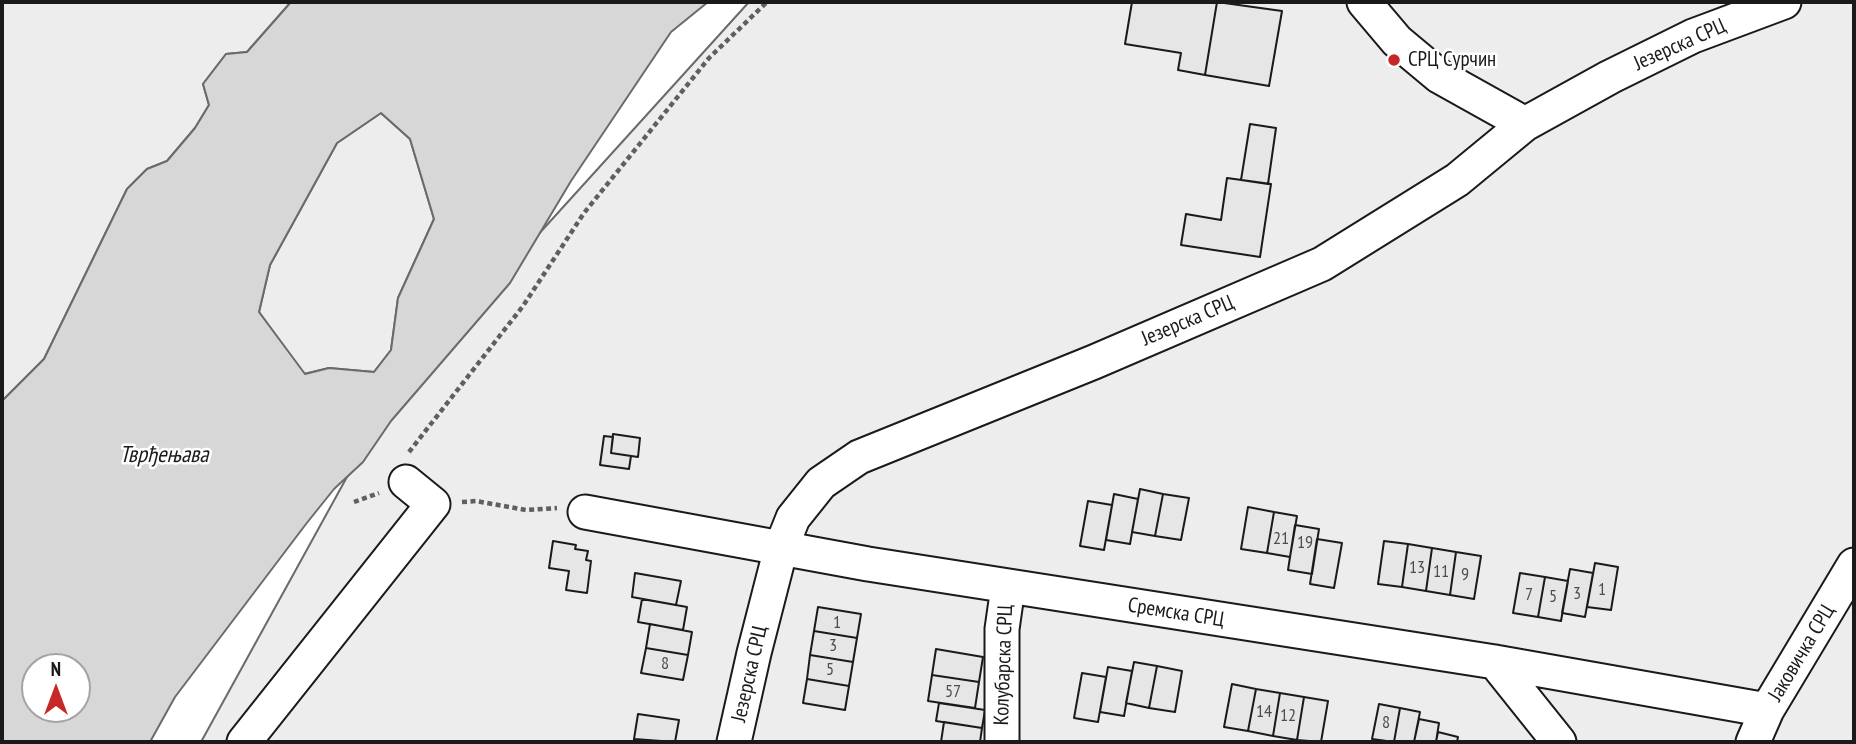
<!DOCTYPE html>
<meta charset="utf-8">
<style>
body{margin:0}
#map{position:relative;width:1856px;height:744px;overflow:hidden;background:#fff;font-family:"PT Sans Narrow",sans-serif}
canvas{display:block}
.frame{position:absolute;inset:0;border:4px solid #1a1a1a;pointer-events:none}
.north{position:absolute;left:21px;top:653px;width:70px;height:70px;box-sizing:border-box;background:#fff;border:2px solid #a3a3a3;border-radius:50%;rotate:0deg;font-size:19px;font-weight:700;line-height:28px;text-align:center;color:#1a1a1a}
.north::after{content:'';display:block;margin:auto;width:24px;height:32px;background:#c62828;clip-path:polygon(50% 0,100% 100%,50% 72%,0 100%)}
</style>
<div id="map">
<canvas width="1856" height="744"></canvas>
<div class="frame"></div>
<div class="north">N</div>
</div>
<script>
const ctx = document.querySelector('canvas').getContext('2d');
ctx.lineJoin = 'round';
function fill(path, color) { ctx.fillStyle = color; ctx.fill(path, 'evenodd'); }
function trace(path, color, width, dash) { ctx.strokeStyle = color; ctx.lineWidth = width; ctx.lineCap = dash ? 'butt' : 'round'; ctx.setLineDash(dash || []); ctx.stroke(path); }
function label(font, color, halo, rows, align = 'center') {
  ctx.font = font + ' "PT Sans Narrow",sans-serif'; ctx.lineWidth = 5; ctx.setLineDash([]); ctx.textBaseline = 'middle'; ctx.strokeStyle = halo; ctx.fillStyle = color; for (const [text, x, y, turn = 0] of rows) {
    ctx.save(); ctx.translate(x, y); ctx.rotate((+turn || 0) * Math.PI / 180); ctx.textAlign = isNaN(turn) ? turn : align; if (halo) ctx.strokeText(text, 0, 0); ctx.fillText(text, 0, 0); ctx.restore();
  }
}
const green = new Path2D(`
 M2,2H291L247,52L226,54L203,84L209,105L195,128L167,161L147,169L127,189L44,359L2,401Z
 M749,2H1854V742H201L391,397Z
 M381,113L410,139L434,219L398,298L391,350L374,372L329,368L304,374L259,312L270,265L337,143Z`);
fill(green, '#ededed');
trace(green, '#6a6a6a', 2);
const water = new Path2D(`
 M291,2H708L671,32L571,181L510,283L391,421L363,462L334,489L306,524L175,697L150,742H2V401L44,359L127,189L147,169L167,161L195,128L209,105L203,84L226,54L247,52ZM381,113L410,139L434,219L398,298L391,350L374,372L329,368L305,374L259,312L270,265L337,143ZM35,667H77V709H35Z`);
fill(water, '#d7d7d7');
trace(water, '#6a6a6a', 2);
const building = new Path2D(`
 M1132,2H1217L1205,75L1178,70L1181,53L1125,44Z
 M1217,2L1282,11L1269,86L1205,75Z
 M1250,124L1276,128L1268,184L1241,180Z
 M1227,178L1271,184L1260,257L1181,245L1186,214L1221,220Z
 M613,434L640,438L638,457L611,453Z
 M604,436L613,437L611,453L631,456L629,469L600,465Z
 M1140,489L1163,494L1155,536L1132,532Z
 M1114,494L1138,499L1130,544L1106,540Z
 M1163,494L1189,498L1181,540L1155,536Z
 M1088,501L1112,505L1104,550L1080,546Z
 M1248,507L1274,512L1267,553L1241,549Z
 M1274,512L1297,516L1290,557L1267,553Z
 M1295,525L1319,529L1312,574L1288,570Z
 M1317,539L1342,543L1334,588L1310,584Z
 M553,541L576,545L575,549L588,551L586,560L591,561L587,593L566,590L569,571L549,568Z
 M1384,541L1408,544L1402,587L1378,584Z
 M1408,544L1432,548L1426,591L1402,587Z
 M1432,548L1456,552L1450,595L1426,591Z
 M1456,552L1481,556L1474,599L1450,595Z
 M1595,563L1618,567L1611,610L1587,607Z
 M1570,569L1593,573L1585,617L1562,613Z
 M635,573L681,581L676,605L632,597Z
 M1520,573L1545,577L1538,617L1513,613Z
 M1545,577L1568,581L1561,621L1538,617Z
 M642,599L687,607L683,630L638,622Z
 M818,607L861,614L857,638L814,631Z
 M650,624L692,632L688,655L646,648Z
 M814,631L857,638L853,662L810,655Z
 M646,648L688,655L683,680L641,673Z
 M936,649L983,657L979,682L932,675Z
 M810,655L853,662L849,686L807,679Z
 M1134,662L1157,666L1149,708L1126,703Z
 M1157,666L1182,671L1175,712L1149,708Z
 M1108,667L1132,671L1124,716L1100,712Z
 M1082,673L1106,677L1098,722L1074,718Z
 M932,675L979,682L975,708L928,701Z
 M807,679L849,686L845,710L803,703Z
 M1232,684L1256,689L1248,731L1224,727Z
 M1256,689L1280,693L1273,736L1248,731Z
 M1280,693L1304,697L1297,740L1273,736Z
 M1304,697L1328,701L1321,742L1297,740Z
 M939,703L985,710L982,728L936,721Z
 M1379,704L1400,708L1394,742L1372,739Z
 M1400,708L1420,712L1414,742H1394Z
 M638,714L679,720L675,742L634,739Z
 M1419,719L1439,723L1436,742H1414Z
 M944,722L982,728L980,742H941Z
 M1438,732L1458,737L1457,742H1436Z
 M634,739L659,742H634Z`);
fill(building, '#e6e6e6');
trace(building, '#1a1a1a', 2);
const minor = new Path2D(`
 M1364,2L1397,41L1439,76L1525,124
 M585,512L868,564L1495,662L1767,710
 M1495,662L1559,742
 M244,742L433,504L406,482
 M734,742L754,653L781,548L793,518L821,483L859,457L1094,362L1322,264L1457,180L1525,124L1610,77L1693,36L1784,2
 M1002,742V629L1008,587
 M1753,742L1767,710L1854,565`);
trace(minor, '#1a1a1a', 37);
trace(new Path2D(`
 M409,452L523,306L584,213L709,58L767,2
 M354,502L379,493
 M462,502L476,501L526,510L557,508`), '#5f5f5f', 4.5, [5, 3.5]);
trace(minor, '#fff', 33);
for (const [x, y, r, color] of [
 [1394,60,7,"#c62828"]
]) { const dot = new Path2D(); dot.arc(x, y, r, 0, 2 * Math.PI); ctx.fillStyle = color; ctx.fill(dot); trace(dot, '#fff', 2.5); }
label('18px', '#4d4d4d', null, [
 ["21",1281,539],
 ["19",1305,543],
 ["13",1417,568],
 ["11",1441,572],
 ["9",1465,575],
 ["1",1602,590],
 ["3",1577,594],
 ["7",1529,595],
 ["5",1553,597],
 ["1",837,623],
 ["3",833,646],
 ["8",665,664],
 ["5",830,670],
 ["57",953,692],
 ["14",1264,712],
 ["12",1288,716],
 ["8",1386,723]
]);
label('21px', '#1a1a1a', '#fff', [
 ["Језерска СРЦ",1680,45,-24],
 ["Језерска СРЦ",1188,321,-23],
 ["Сремска СРЦ",1176,613,9],
 ["Јаковичка СРЦ",1802,653,-59],
 ["Колубарска СРЦ",1004,665,-88],
 ["Језерска СРЦ",750,674,-77]
]);
label('21px', '#1a1a1a', '#fff', [
 ["СРЦ Сурчин",1408,60]
], 'left');
label('italic 23px', '#1a1a1a', '#fff', [
 ["Тврђењава",164,455]
]);
</script>
